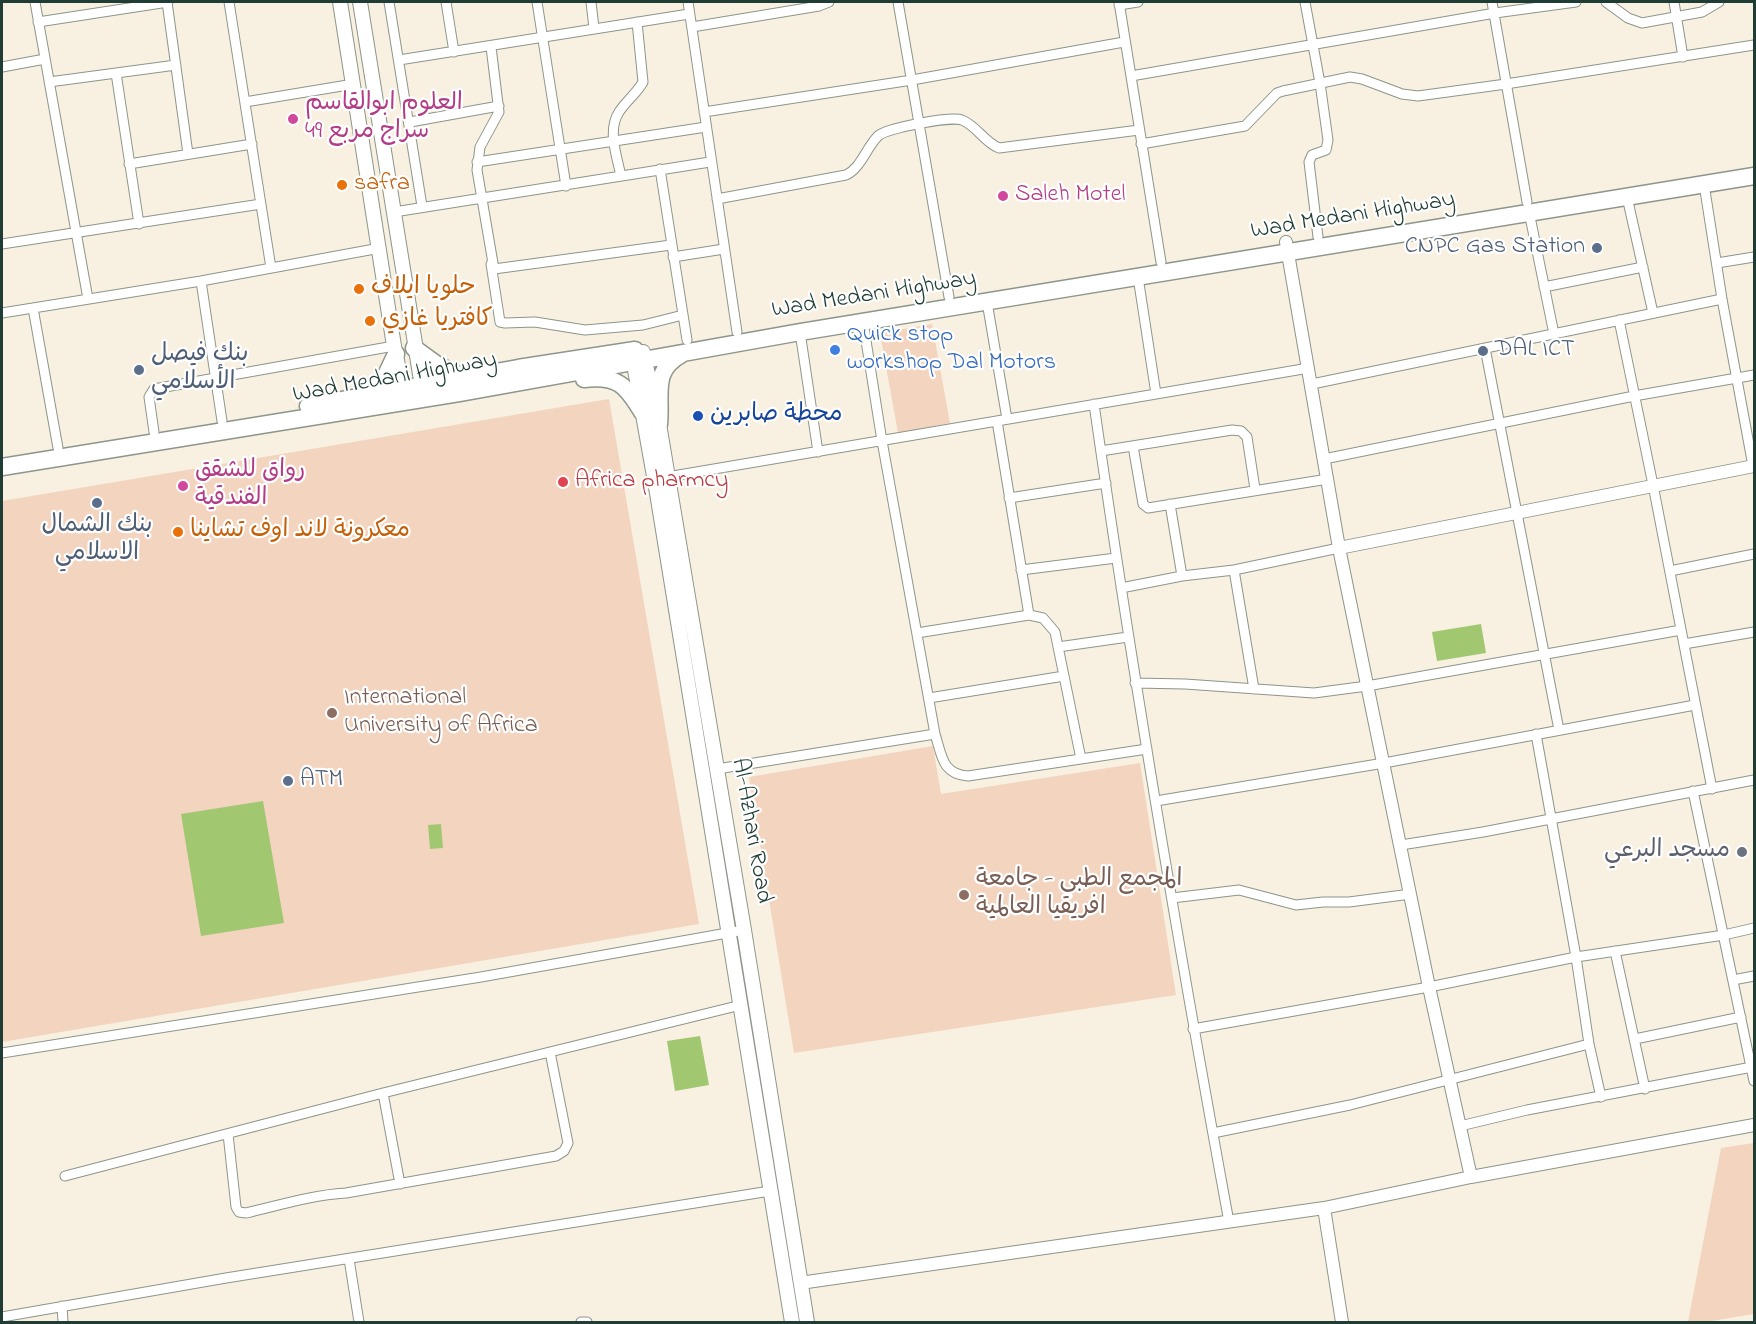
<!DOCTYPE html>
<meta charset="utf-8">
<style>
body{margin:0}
#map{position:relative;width:1756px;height:1324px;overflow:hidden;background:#f8f0e1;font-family:"Indie Flower",sans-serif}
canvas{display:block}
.frame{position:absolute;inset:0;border:3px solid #1f3d34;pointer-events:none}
</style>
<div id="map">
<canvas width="1756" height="1324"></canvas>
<div class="frame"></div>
</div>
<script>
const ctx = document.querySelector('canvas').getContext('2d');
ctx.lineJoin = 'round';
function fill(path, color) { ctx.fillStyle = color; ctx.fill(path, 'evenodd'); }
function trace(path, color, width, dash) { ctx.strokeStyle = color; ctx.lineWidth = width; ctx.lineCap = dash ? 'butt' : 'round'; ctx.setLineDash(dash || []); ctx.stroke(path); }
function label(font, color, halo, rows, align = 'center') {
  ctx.font = font + ' "Indie Flower","Playpen Sans Arabic",sans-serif'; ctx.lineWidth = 4.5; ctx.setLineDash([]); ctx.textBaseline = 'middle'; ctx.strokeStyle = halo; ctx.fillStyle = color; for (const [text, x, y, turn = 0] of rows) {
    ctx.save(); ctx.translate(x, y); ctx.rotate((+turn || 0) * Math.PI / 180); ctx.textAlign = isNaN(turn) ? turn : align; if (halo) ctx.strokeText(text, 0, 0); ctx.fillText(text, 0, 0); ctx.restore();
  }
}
fill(new Path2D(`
 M932,324L950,423L898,433L880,333Z
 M609,399L699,924L2,1042V501Z
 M933,746L941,794L1140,763L1176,995L794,1053L749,777Z
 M1754,1143V1314L1705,1322H1688L1721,1148Z`), '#f3d4bf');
fill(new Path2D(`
 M1481,624L1486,653L1437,661L1432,632Z
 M263,801L284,923L201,936L181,814Z
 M441,824L443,848L430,849L428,825Z
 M700,1036L709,1085L675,1091L667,1041Z`), '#a1c771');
const street = new Path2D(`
 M35,2L88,299
 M167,2L188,154
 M229,2L271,268
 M389,2L422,206
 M446,2L454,52
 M537,2L566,186
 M591,2L594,28
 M688,2L737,332
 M898,2L949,297
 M1119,2L1161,262
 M1305,2L1320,83L1328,140L1326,150L1312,155L1309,162L1318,237
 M1492,2L1527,202
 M1606,2L1628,18L1642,23L1702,12L1719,2
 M1674,2L1683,57
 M1119,5L1138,2
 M38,22L168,2
 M692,27L819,6L829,2
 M491,47L499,112L480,147L477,170L494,269L671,245
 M399,60L689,14
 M2,67L45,59
 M116,73L139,224
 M1131,76L1495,13L1576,2
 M49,82L176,65
 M245,102L354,84
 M704,112L912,80L1124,42
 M410,122L499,106
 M1141,144L1245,126L1277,93L1283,91L1350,77L1362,79L1402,94L1418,96L1506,84L1754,45
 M477,162L706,127
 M129,164L252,144
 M660,169L687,340
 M621,176C617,157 607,130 619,112C626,101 637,93 643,82L637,22
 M1704,184L1722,299L1753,466
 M1627,197L1653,313
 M717,199L846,175C861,168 866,148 878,136C886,128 951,116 962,120C977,126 984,142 999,148L1139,130
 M394,212L710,162
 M1529,212L1554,334
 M2,244L261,204
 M673,257L724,249
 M1717,263L1754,257
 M491,264L500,322L505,323L535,322L585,330L643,325L683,315
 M1138,277L1156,394
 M201,281L222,421
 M1544,287L1643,267
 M987,302L1007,419
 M33,308L58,448
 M2,313L201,281L380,248
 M1619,320L1653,485L1712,789
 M863,322L882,441L935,734
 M800,332L818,452
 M1485,348L1559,730
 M1312,384L1722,299
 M1094,404C1133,678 1179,950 1229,1222
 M997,421L1029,615
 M154,432L149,397L154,389L394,346
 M1133,446L1143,504L1148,508L1328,479
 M1101,451L1232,430L1241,431L1247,437L1255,489
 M1324,459L1634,396L1754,375
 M667,477L1309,368
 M1009,498L1106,483
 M1170,504L1182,576
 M1021,570L1116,558
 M1234,570L1254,689
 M1670,571L1754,554
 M1121,588L1182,576L1234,570L1339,548
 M917,633L1029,615L1043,618L1055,632L1081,759
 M1684,644L1754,632
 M1058,647L1128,637
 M1135,683L1185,684L1314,693L1367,686L1681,630
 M929,698L1064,676
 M1536,734L1576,957L1589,1044L1601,1097
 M717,769L935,734C942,756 942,774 968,776L1147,749
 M1693,791L1754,1081
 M1156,801L1384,763L1695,705
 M1401,845L1483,832L1754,780
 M1172,898L1239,890L1296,905L1323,902H1349L1411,894
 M1615,951L1645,1089
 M1733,980L1754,976
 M1193,1029L1429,987L1576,957L1724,935L1754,928
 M1635,1039L1741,1017
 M2,1053L481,977L744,930
 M383,1093L400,1184
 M1460,1126L1527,1110L1752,1067
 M1213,1133L1350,1105L1589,1044
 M228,1134L236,1207L239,1212L246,1213C280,1205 312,1195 346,1193L556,1156L564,1151L568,1143L550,1052
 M65,1176L383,1093L741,1005
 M349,1259L359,1322
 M62,1306L63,1322
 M2,1317L226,1278L770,1191
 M581,1322H587`);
const secondary = new Path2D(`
 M1286,242L1339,548L1429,987L1471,1177
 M1339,548L1754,466
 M1324,1208L1342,1322
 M800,1283L1324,1208L1471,1177L1754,1125`);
const primary = new Path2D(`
 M340,2L394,346L405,399
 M360,2L423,393
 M643,352L659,424L744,930L807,1322
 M632,353L657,493L792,1322`);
const highway = new Path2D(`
 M414,348L436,364L465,378
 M584,379C617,375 626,385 642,412
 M368,396L386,375L396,354
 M308,406L518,368L635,350
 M659,424C662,393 651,371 682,354
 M2,467L459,393L800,332L1754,176`);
trace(street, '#8c968a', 11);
trace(secondary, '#8c968a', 14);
trace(primary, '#8c968a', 16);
trace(highway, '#8c968a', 19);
trace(street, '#fff', 9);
trace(secondary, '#fff', 12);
trace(primary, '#fff', 14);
trace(highway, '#fff', 16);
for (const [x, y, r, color] of [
 [293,119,6,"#d1479c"],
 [342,185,6,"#e8710a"],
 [1003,196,6,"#d1479c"],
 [1597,248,6,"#5c6f8a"],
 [359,289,6,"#e8710a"],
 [370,321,6,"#e8710a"],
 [835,350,6,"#3f7fe0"],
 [1483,351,6,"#5c6f8a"],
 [139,370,6,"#5c6f8a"],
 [698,416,6,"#1a4fb4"],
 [563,482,6,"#e0444e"],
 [183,486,6,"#d1479c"],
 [97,503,6,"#5c6f8a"],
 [178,532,6,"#e8710a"],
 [332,713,6,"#8d6e63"],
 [288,781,6,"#5c6f8a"],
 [1742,852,6,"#6b7280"],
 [964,895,6,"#8d6e63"]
]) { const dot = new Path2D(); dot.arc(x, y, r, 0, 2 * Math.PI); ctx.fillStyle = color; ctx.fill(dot); trace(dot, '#fff', 2); }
label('24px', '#b23c85', '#fff', [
 ["العلوم ابوالقاسم",305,105],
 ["سراج مربع 49",305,133],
 ["Saleh Motel",1015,196],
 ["رواق للشقق",195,472],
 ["الفندقية",195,500]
], 'left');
label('24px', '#c56008', '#fff', [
 ["safra",354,185],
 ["حلويا ايلاف",371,289],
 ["كافتريا غازي",382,321],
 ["معكرونة لاند اوف تشاينا",190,532]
], 'left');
label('24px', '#1f3d34', '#fff', [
 ["Wad Medani Highway",1353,217,-9],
 ["Wad Medani Highway",874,296,-9],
 ["Wad Medani Highway",395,379,-10],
 ["Al-Azhari Road",750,831,80]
]);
label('24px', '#4e5e75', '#fff', [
 ["CNPC Gas Station",1585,248,"right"],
 ["DAL ICT",1495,351],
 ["بنك فيصل",151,356],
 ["الأسلامي",151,384],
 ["بنك الشمال",97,527,"center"],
 ["الاسلامي",97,555,"center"],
 ["ATM",300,781]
], 'left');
label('24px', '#366cbe', '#fff', [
 ["Quick stop",847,336],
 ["workshop Dal Motors",847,364]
], 'left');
label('24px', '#164399', '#fff', [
 ["محطة صابرين",710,416]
], 'left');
label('24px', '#be3a42', '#fff', [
 ["Africa pharmcy",575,482]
], 'left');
label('24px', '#785e54', '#fff', [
 ["International",344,699],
 ["University of Africa",344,727],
 ["المجمع الطبي - جامعة",976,881],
 ["افريقيا العالمية",976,909]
], 'left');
label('24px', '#5b616d', '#fff', [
 ["مسجد البرعي",1730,852]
], 'right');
</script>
